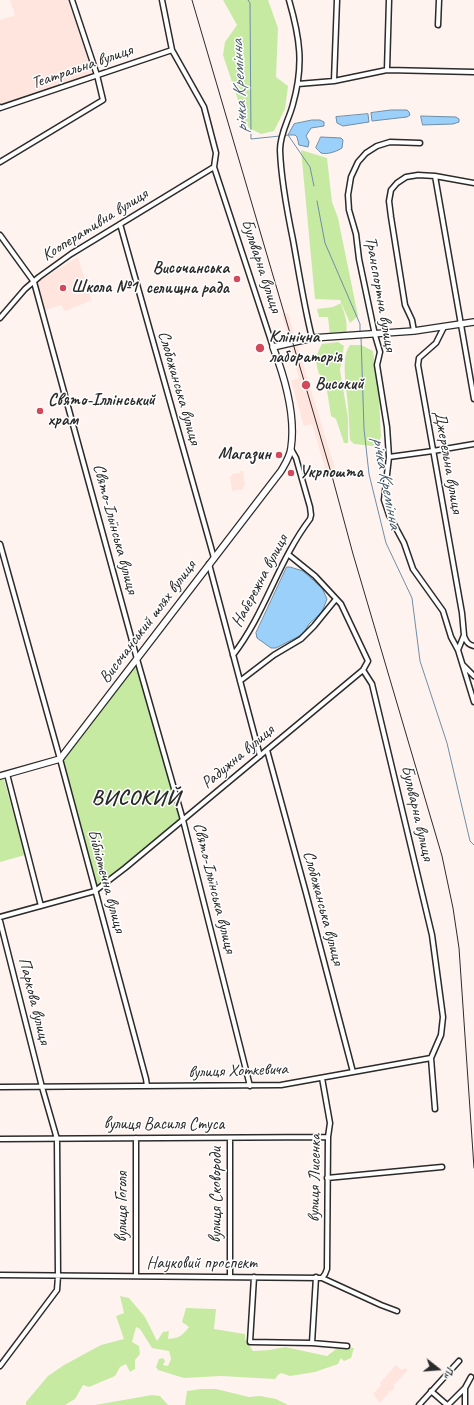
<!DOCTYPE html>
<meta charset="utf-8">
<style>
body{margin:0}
#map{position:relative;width:474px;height:1405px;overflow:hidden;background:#fff3f0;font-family:Caveat,sans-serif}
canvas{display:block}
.north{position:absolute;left:418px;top:1349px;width:40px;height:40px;-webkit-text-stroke:3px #fff;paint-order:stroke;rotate:107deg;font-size:11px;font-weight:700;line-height:16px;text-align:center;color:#2b2b2b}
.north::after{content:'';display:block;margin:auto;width:14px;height:18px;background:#2b2b2b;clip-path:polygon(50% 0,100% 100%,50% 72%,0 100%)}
</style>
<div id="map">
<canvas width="474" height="1405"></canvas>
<div class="north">Пн</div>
</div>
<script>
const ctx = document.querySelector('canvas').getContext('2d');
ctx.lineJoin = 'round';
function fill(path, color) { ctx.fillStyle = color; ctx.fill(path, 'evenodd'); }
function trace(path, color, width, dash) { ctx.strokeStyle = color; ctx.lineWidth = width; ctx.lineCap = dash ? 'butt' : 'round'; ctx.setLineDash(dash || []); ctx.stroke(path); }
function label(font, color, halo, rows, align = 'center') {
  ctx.font = font + ' Caveat,sans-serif'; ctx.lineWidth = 3; ctx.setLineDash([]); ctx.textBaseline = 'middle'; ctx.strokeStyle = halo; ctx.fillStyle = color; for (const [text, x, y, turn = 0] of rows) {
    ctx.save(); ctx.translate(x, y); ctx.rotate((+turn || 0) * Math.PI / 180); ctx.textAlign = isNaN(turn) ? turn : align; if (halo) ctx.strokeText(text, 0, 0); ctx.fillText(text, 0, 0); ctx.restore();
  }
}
fill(new Path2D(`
 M10,0H71L96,75L1,106L0,102V20L15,15Z
 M78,257L86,284L92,300L65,311L61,305L45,310L37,282Z
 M288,313L294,334L300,333L301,339L296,341L337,475L328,478L312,424L304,426L291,381L299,378L290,347L291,346L282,314Z
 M240,471H243L245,486H243V489L232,491L230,476H232V474L240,473Z
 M396,1365L402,1370L405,1368L408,1370L393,1386L395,1387L392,1391H390L380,1403L373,1394L381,1385L380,1383Z`), '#ffe5de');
fill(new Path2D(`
 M223,0H268L278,28L276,77L288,86L285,109L274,131L261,134L249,128L244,118L223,55L225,42L237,25Z
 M301,150L327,158L332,202L338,218L358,316L350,323L340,300L315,299Z
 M341,303C345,315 349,325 345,336H330L328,317H319L317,309L333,307Z
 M338,342L344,346L340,370L348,418V443H344L336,419L331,416L325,378L319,374C315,361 315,356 322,344Z
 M350,345H361L373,351L379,399L381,437L378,443L373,446L354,444L350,440C349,428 349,417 348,406C347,390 340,357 350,345Z
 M137,659L183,820L95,891L60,759Z
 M3,776L25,855L0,862V777Z
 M120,1296L129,1298L145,1317L157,1341L163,1332L169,1331L168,1339C179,1338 182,1336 189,1327L182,1322L186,1308L216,1309L214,1329L245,1334V1339L253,1351L269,1350L285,1347L327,1356L340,1346L354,1348L351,1358L344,1361L341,1358L338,1364L315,1372L290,1376L281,1373L278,1375L275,1379L221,1376L184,1378L158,1370L156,1367L159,1359L163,1358L165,1361L163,1365L168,1366L171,1359L169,1351L152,1348L140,1329L136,1327L132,1342L139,1346L140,1354L135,1360V1369L130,1372L126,1364L120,1367L115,1376L89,1387L83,1385L75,1399L65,1405H26V1402L48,1376L64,1365L101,1345L124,1339L116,1316L124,1313Z
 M201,1389H216L249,1397L260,1396L276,1399L288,1405H185L187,1391Z
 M152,1395L160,1396L168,1405H95Z`), '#c7eaa3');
const water = new Path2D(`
 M391,110H407L409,112L410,115L407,117L372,121L371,113Z
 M368,114L369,122L343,126L337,123L336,117Z
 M421,116L456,117L459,119V122L453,124L423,125Z
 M312,120H320L324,122V126L311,128L306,136L309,142L308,147L299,145L297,137L295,135H288L294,124Z
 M321,137L341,138L343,140L342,148C338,151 327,155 321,153C320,152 317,149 316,148Z
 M287,567H290L303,571L322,588L327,599L322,612L309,624L303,634L276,648H271L257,638L256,633Z`);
fill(water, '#9bd0fa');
trace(water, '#6e8ea7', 1);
trace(new Path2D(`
 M248,0L250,3L251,139L280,136
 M283,136L288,135L310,167L314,186
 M317,201L325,243L360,324V332
 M361,337L364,429L369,474L386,543L412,598L420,661L447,743L470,841L474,845`), '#6e8ea7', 1);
const street = new Path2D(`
 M162,0L172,50L204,107L216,153L214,167L273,347
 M289,0C300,38 304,65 293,104C289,120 280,133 280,150C281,180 287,211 293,240C299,273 304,306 312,338
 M438,25L439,0
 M387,70L389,0
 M334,81L337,0
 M298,84L334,81L387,70L474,72
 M0,107V108L172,50
 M420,143L390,142L377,146L366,153L358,162L351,177L348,195L349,210L356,234L359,259L375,335L380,352L377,365L387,427L389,457L384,500L389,515L404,543L413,569L443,611L451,637L458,650L474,702
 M0,162L103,100L97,75L72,0
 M435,176L474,399
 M120,224L214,558
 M0,235L34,282L137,659L183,820L250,1086
 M0,318L25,289L39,277L71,254L214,167
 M444,327L436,343L419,358L418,365L462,613L464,635L458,650
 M414,331L412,320L405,305L391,217L389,201L391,190L397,183L406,177L418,175L435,176L474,183
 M389,457L433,451L474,444
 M0,544L60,759L146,1079L147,1086
 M209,564L260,756
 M464,636C466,641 468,645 474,646
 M233,655C265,614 278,561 310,519L311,515L310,507L296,458L291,449
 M463,665L474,676
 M363,670L372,684L432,935L443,1017L441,1035L431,1058L435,1109
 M240,681L274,655L301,639L314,626L336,599
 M267,750L306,893L353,1072
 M7,774L41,906
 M0,917L95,891L125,868L363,670L368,661L341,604L315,576L289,555
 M0,921L42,1087L57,1139L58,1276L57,1290L0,1366
 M0,1087L281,1085L431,1058
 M230,1138V1277
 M0,1139L328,1137
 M327,1178L442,1167
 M0,1275L322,1278L381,1305L397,1311
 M136,1276V1138
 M254,1277L250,1342L312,1343
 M316,1277L312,1343L347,1346
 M322,1278L325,1274L327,1269L328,1137L330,1123L322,1078
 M465,1388V1405
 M431,1391L447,1405
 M419,1405L459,1361
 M448,1405L465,1388L471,1377`);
const secondary = new Path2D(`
 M0,776L60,759L281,471C285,464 290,457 291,448C296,415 285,378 273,347L312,338L414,331L474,322`);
trace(street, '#2b2b2b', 7);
trace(secondary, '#2b2b2b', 8);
trace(street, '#fff', 4);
trace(secondary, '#fff', 5.5);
trace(new Path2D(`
 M192,0L332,476L353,554L442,856L453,908L459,948L474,1168`), '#2b2b2b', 1);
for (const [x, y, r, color] of [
 [237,279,4,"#d1495b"],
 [63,288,4,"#d1495b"],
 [260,348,5,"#d1495b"],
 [306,385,5,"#d1495b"],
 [40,411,4,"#d1495b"],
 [279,455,4,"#d1495b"],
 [291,473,4,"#d1495b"]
]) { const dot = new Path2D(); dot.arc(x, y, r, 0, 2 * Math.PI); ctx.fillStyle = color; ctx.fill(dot); trace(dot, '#fff', 1.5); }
label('17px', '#2b2b2b', '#fff', [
 ["Театральна вулиця",82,67,-19],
 ["Кооперативна вулиця",95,225,-32],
 ["Бульварна вулиця",261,266,72],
 ["Транспортна вулиця",380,294,80],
 ["Слобожанська вулиця",179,388,74],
 ["Джерельна вулиця",448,462,80],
 ["Свято-Ільїнська вулиця",115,529,75],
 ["Набережна вулиця",260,581,-62],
 ["Височанський шлях вулиця",148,622,-53],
 ["Радужна вулиця",238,757,-40],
 ["Бульварна вулиця",417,813,77],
 ["Бібліотечна вулиця",106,881,75],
 ["Свято-Ільїнська вулиця",214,888,76],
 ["Слобожанська вулиця",323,908,75],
 ["Паркова вулиця",34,1001,76],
 ["вулиця Хоткевича",238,1071,-2],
 ["вулиця Василя Стуса",164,1125],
 ["вулиця Лисенка",315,1178,-89],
 ["вулиця Сковороди",217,1195,-90],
 ["вулиця Гоголя",123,1207,-90],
 ["Науковий проспект",202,1264]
]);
label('bold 17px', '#2b2b2b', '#fff', [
 ["Височанська",229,269,"right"],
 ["селищна рада",229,289,"right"],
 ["Школа №1",71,288],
 ["Клінічна",269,338],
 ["лабораторія",269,358],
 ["Високий",315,385],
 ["Свято-Іллінський",48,401],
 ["храм",48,421],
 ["Магазин",271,455,"right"],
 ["Укрпошта",299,473]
], 'left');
label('italic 18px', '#4d5d69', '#fff', [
 ["річка Кремінна",240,86,-93],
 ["річка Кремінна",386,483,79]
]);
ctx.letterSpacing = '1px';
label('bold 21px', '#2b2b2b', '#fff', [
 ["ВИСОКИЙ",136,798]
]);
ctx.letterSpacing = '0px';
</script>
